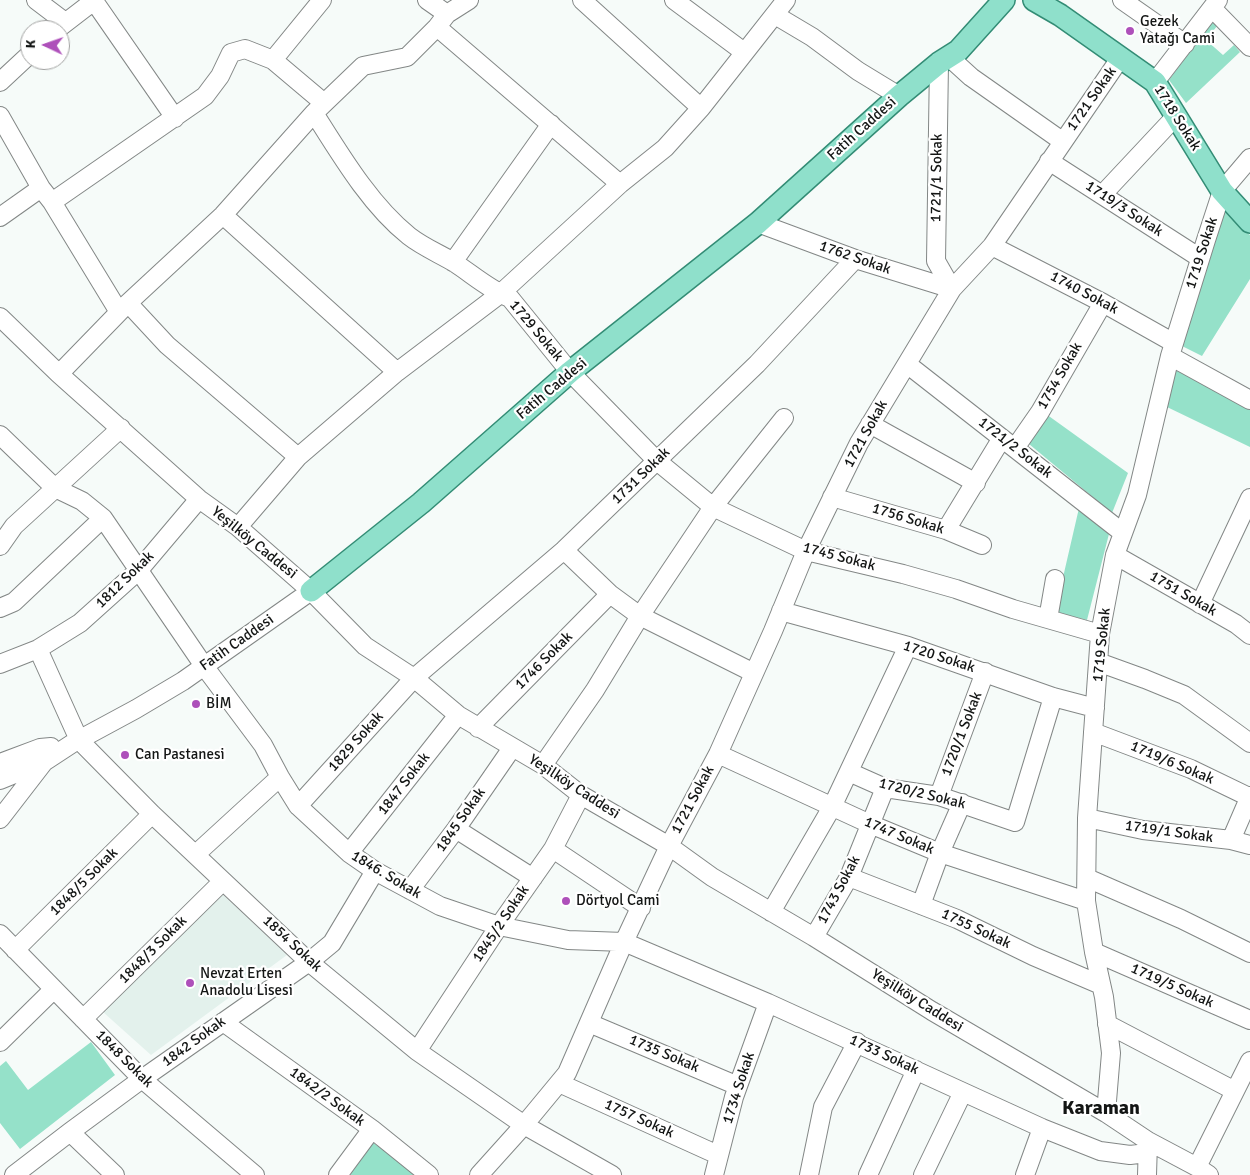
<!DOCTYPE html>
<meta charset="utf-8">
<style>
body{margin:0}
#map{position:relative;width:1250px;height:1175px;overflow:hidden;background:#f6fbf9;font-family:Signika,sans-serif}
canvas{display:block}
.north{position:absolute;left:20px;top:20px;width:50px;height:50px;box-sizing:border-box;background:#fff;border:1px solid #a1a2a1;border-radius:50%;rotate:273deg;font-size:14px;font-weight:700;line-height:20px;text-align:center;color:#141615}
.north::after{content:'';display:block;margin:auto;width:18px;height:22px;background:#ae50ba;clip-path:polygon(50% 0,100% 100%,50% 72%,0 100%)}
</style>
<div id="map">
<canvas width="1250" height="1175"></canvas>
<div class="north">K</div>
</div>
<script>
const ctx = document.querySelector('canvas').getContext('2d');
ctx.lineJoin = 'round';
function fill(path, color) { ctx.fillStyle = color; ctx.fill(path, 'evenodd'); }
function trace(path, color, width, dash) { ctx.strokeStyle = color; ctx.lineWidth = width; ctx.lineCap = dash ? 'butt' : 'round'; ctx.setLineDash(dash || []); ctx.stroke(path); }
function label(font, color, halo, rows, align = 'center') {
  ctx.font = font + ' Signika,sans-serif'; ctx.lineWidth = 4.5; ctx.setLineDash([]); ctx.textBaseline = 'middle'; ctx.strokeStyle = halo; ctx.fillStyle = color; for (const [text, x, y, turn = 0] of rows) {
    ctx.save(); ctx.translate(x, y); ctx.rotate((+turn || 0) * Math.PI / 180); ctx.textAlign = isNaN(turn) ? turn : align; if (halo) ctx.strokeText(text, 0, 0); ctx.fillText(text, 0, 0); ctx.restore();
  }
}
fill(new Path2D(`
 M220,892L287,955L151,1055L103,1012Z`), '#e3f1ec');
fill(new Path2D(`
 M1212,22L1217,26L1206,40L1223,55L1234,45L1240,52L1186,103L1169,80Z
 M1221,208L1250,235V279L1202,356L1182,346Z
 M1177,366L1250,407V447L1167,407Z
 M1046,414L1128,473L1112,513L1029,444Z
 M1079,508L1110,530L1087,620L1055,612Z
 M91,1042L115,1075L20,1149L0,1123V1066L6,1061L28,1090Z
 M372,1142L418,1175H350Z`), '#95e1c9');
const minor = new Path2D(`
 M36,0L65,22
 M427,0L447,14
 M582,0L701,108
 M674,0L744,52
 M1122,0L1185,44
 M94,1L175,118
 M1212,8L1250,47
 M775,15L812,37L858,71L899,96
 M437,27L620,184
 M56,30L95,0
 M949,57L971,77L1062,141
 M273,60L322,0
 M939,63L936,261L952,289
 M0,82L30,54
 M1155,82L1218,0
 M314,113C340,154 370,205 409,236C423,247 440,254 455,263C473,275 490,290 510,298L570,372L657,461L713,507L806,551L903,574L956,589L1013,609L1100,634
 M0,116L41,188L52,202L119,312
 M1049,161L1200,258
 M1102,195L1176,116
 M52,202L205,96L220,76L231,53L245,49L273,60L324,103
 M223,215L397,372
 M0,217L41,188
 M758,223L855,259L952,289
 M992,246L1103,303L1174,343
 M453,262L551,124
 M128,303L167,345L298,457
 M0,317L59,374L199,499L238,527L311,591L365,646L414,678L458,715L543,765L581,795L669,846L712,877L814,937L932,1011L1106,1113L1148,1141L1197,1167L1209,1175
 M1170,356L1250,400
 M907,364L1123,533
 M59,374L128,303L223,215L314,113L363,66L407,57L437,27L447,14L469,0
 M870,424L976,483
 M0,435L55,488L82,501L103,518L204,666L263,745L280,777L298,806L349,853L375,871L440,906L499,926L568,940L624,942L768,1003L1042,1128L1100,1151L1130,1155L1147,1153
 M1015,448L1040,412L1103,303
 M832,497L946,530L982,545
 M238,527L298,457L397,372L500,294L620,184L665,148L701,108L786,0
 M946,530L1002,438
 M0,546L14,526L121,428
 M564,550L610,594L640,616L754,673
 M1115,555L1236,624L1250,635
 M1200,604L1250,498
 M0,608L14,602L103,518
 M781,611L908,646L1053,697L1095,708
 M1048,619L1055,579
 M38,649L79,740L152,814L309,962L417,1051L524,1125L612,1175
 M1098,662L1145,679L1184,695L1250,743
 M0,664L38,649L80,623L139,570L199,499
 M478,728L610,594
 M1093,732L1191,769L1249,797
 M718,754L870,824L940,853L1086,901
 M0,763L40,748L51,747
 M543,765L595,690L640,616L713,507L784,418
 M849,772L885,788L939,796L1015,822L1053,697
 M0,780L44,762L73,743L136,709L183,681L311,591
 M939,796L985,672
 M298,806L414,678L564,550L757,364L855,259
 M1087,818L1143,830L1231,840L1250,845
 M0,819L44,762L40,748
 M456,829L533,878
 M1231,840L1250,796
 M553,849L641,908
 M349,853L458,715
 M196,854L280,777
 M849,877L957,919L1033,956L1101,985
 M1087,878L1181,919L1250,953
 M410,890L456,829L512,748
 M921,905L940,853L962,803
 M771,912L832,807L908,646
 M0,934L142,1079L255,1175
 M814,937L849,877L885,788
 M15,950L152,814
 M1094,952L1250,1020
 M83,1019L223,881
 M223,1022L372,1129L429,1175
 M589,1023L738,1086
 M1107,1024L1235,1091
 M0,1042L54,989
 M417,1051L499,926L553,849L581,795
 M559,1083L718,1155
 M1106,1113L1111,1053L1104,997L1094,952L1086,901L1087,818L1100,634L1115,555L1137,495L1170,356L1206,240L1222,191L1250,158
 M70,1132L115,1175
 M1197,1167L1250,1061
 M14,1175L70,1132L142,1079L309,962L332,943L375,871
 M338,1175L372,1129
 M479,1175L524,1125L567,1073L624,942L669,846L718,754L773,631L806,551L859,443L952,289L992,246L1121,57
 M714,1175L734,1097L768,1003
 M809,1175L823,1107L857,1042
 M868,1175L916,1070
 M923,1175L963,1092
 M1025,1175L1042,1128
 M1147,1175L1148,1143`);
const major = new Path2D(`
 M1034,0L1060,15L1155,82L1222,191L1250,222
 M311,591L421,503L570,372L758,223L899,96L939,63L958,51L1004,0`);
trace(minor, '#838786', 20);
trace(major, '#338c75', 24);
trace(minor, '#fff', 18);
trace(major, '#8fe0cb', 21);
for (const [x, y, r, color] of [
 [1130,31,5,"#ae50ba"],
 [196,704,5,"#ae50ba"],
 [125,755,5,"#ae50ba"],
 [566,901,5,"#ae50ba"],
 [190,983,5,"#ae50ba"]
]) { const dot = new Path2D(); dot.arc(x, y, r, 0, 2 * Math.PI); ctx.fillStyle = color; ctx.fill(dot); trace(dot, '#fff', 2); }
label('15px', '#141615', '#fff', [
 ["Gezek",1140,22],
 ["Yatağı Cami",1140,39],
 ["BİM",206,704],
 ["Can Pastanesi",135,755],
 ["Dörtyol Cami",576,901],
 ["Nevzat Erten",200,974],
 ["Anadolu Lisesi",200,991]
], 'left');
label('15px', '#141615', '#fff', [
 ["1721 Sokak",1092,99,-55],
 ["1718 Sokak",1177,118,58],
 ["Fatih Caddesi",862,129,-42],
 ["1721/1 Sokak",937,178,-89],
 ["1719/3 Sokak",1124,209,33],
 ["1719 Sokak",1202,253,-72],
 ["1762 Sokak",855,258,19],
 ["1740 Sokak",1084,293,28],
 ["1729 Sokak",536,331,50],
 ["1754 Sokak",1060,376,-60],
 ["Fatih Caddesi",552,389,-40],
 ["1721 Sokak",866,434,-61],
 ["1721/2 Sokak",1015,448,38],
 ["1731 Sokak",641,476,-44],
 ["1756 Sokak",908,519,17],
 ["Yeşilköy Caddesi",254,543,39],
 ["1745 Sokak",839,557,15],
 ["1812 Sokak",125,580,-44],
 ["1751 Sokak",1183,594,30],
 ["Fatih Caddesi",237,643,-35],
 ["1719 Sokak",1102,645,-84],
 ["1720 Sokak",939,657,18],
 ["1746 Sokak",544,661,-45],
 ["1720/1 Sokak",962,734,-69],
 ["1829 Sokak",356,742,-48],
 ["1719/6 Sokak",1172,763,23],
 ["1847 Sokak",404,784,-52],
 ["Yeşilköy Caddesi",574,787,33],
 ["1720/2 Sokak",922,794,14],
 ["1721 Sokak",693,800,-62],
 ["1845 Sokak",461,820,-55],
 ["1719/1 Sokak",1169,832,8],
 ["1747 Sokak",899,836,23],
 ["1846. Sokak",386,875,31],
 ["1848/5 Sokak",84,882,-45],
 ["1743 Sokak",839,890,-62],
 ["1845/2 Sokak",501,924,-56],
 ["1755 Sokak",976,929,25],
 ["1854 Sokak",292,944,43],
 ["1848/3 Sokak",153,950,-45],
 ["1719/5 Sokak",1172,986,24],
 ["Yeşilköy Caddesi",917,1001,32],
 ["1842 Sokak",194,1042,-36],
 ["1735 Sokak",664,1054,23],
 ["1733 Sokak",884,1055,25],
 ["1848 Sokak",124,1059,45],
 ["1734 Sokak",739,1088,-72],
 ["1842/2 Sokak",327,1097,36],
 ["1757 Sokak",639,1119,24]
]);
label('bold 20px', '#141615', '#fff', [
 ["Karaman",1101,1109]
]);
</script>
